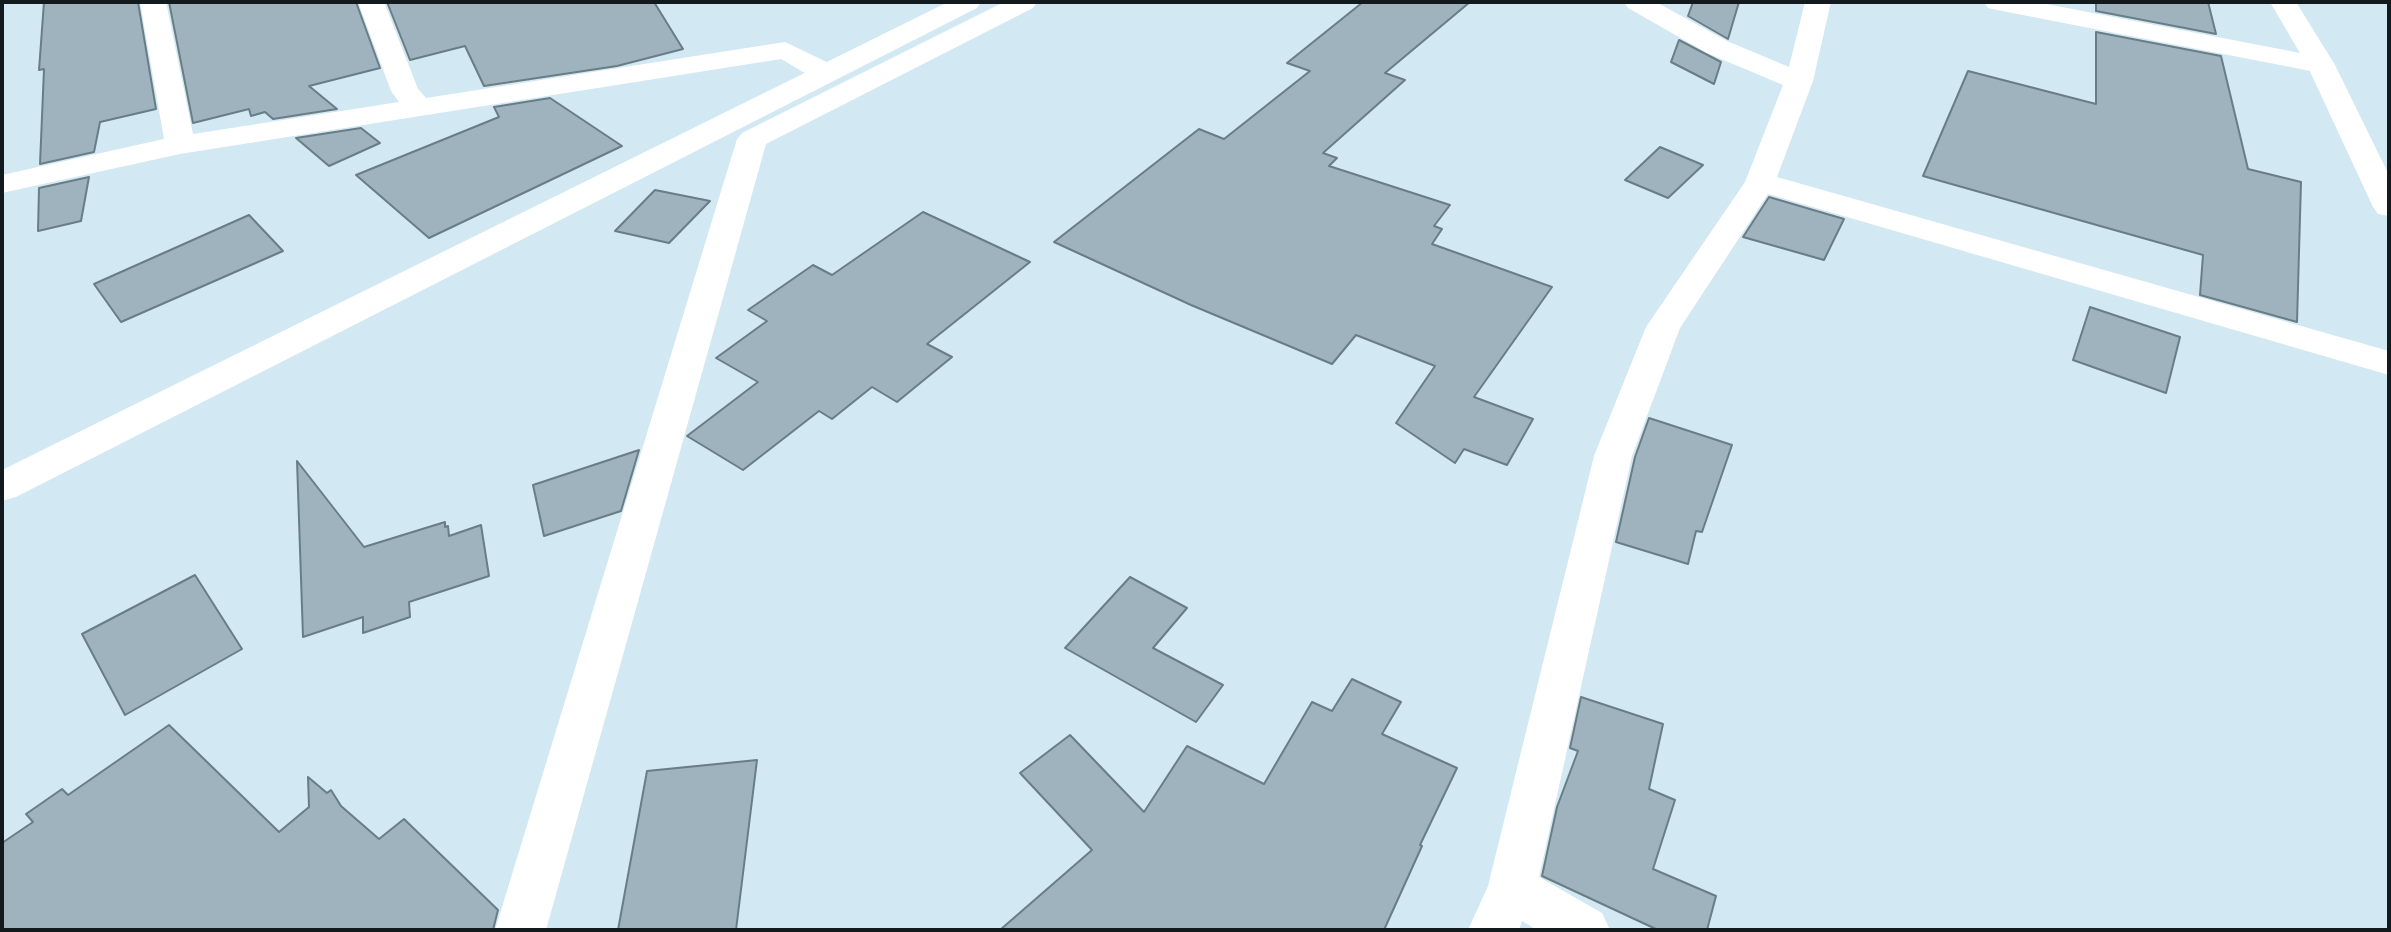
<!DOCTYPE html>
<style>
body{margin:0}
#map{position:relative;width:2391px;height:932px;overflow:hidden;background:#d2e8f3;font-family:Overpass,sans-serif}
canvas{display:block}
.frame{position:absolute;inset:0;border:4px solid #121a1e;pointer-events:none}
</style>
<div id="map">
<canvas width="2391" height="932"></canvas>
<div class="frame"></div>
</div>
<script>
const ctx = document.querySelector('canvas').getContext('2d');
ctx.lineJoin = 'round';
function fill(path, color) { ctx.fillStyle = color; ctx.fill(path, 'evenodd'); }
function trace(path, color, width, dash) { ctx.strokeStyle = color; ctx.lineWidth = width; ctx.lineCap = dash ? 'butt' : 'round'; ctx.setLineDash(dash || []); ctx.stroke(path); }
const building = new Path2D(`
 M44,2H138L156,109L100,122L94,152L40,164L44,69L39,70Z
 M169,2H356L380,68L309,86L337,109L273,119L265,112L251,116L249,109L193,123Z
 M387,2H654L683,49L617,66L484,86L465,46L410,60Z
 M1363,2H1470L1385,73L1405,80L1323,153L1337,158L1329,166L1450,205L1434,226L1442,229L1432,244L1552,287L1474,397L1533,419L1507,465L1464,449L1455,463L1396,423L1435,366L1356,335L1332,364L1191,305L1054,242L1199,129L1224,139L1310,71L1287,63Z
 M1693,2H1739L1728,39L1688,16Z
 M2096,2H2208L2216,34L2096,11Z
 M2096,32L2221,56L2248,169L2301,182L2297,322L2200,295L2203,255L1923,176L1968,71L2096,104Z
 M1679,40L1721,62L1714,84L1671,62Z
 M550,98L622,146L429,238L356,175L499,117L494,107Z
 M361,128L380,143L329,166L296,138Z
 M1660,147L1703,165L1668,198L1625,180Z
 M89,177L81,221L38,231L39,188Z
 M655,190L710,201L669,243L615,231Z
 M1769,197L1844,219L1824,260L1743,237Z
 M923,212L1030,262L927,344L952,357L897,402L872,387L832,419L819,411L743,470L687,436L758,382L716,358L767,321L748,310L813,265L832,275Z
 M249,215L283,251L121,322L94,284Z
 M2090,307L2180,337L2166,393L2073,360Z
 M1649,418L1732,445L1702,532L1696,531L1688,564L1616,542L1635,457Z
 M639,450L621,511L544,536L533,485Z
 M297,461L364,547L445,522V527L448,526L449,536L481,525L489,576L409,602L410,617L363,633V617L303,637Z
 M195,575L242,649L125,715L82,634Z
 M1130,577L1187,608L1153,648L1223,685L1196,722L1065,648Z
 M1352,679L1401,702L1382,734L1457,768L1420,845L1422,846L1384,930H1000L1092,850L1020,773L1070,735L1144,812L1187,746L1264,784L1312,702L1332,711Z
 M1581,697L1663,724L1649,789L1675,800L1653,869L1716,896L1707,930H1658L1542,876L1557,807L1578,751L1570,748Z
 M169,725L279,832L309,807L308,777L327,793L331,790L341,806L379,839L404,819L498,910L493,930H2V843L33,822L26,814L62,789L68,795Z
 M757,760L736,930H618L647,771Z`);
fill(building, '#9eb3bd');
trace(building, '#697d86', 2);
fill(new Path2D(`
 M140,2H166L193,134L399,102L391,91L358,2H384L418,89L426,98L785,42L835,66L839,72L835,78C815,83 798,68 781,59L180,154L2,193V175L164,139Z
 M1004,2H1037L1033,8L766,144L546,930H495L737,139L742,133Z
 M1624,2H1656L1727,41L1789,67L1805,2H1831L1813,81L1777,177L2389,351V375L1768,194L1680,328L1632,456L1539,877L1602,913L1610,930H1537L1522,921L1519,930H1468L1488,886L1594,456L1646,327L1745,182L1783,85L1707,53L1628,8Z
 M1984,2H2036L2321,57L2331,59L2335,65L2331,71L2321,73L1997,10L1988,8Z`), '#fff');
fill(new Path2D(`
 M948,2H981L977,8L16,497L2,501V470Z
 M2270,2H2296L2335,65L2389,175V216L2378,214L2373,207L2307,65Z`), '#fff');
</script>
